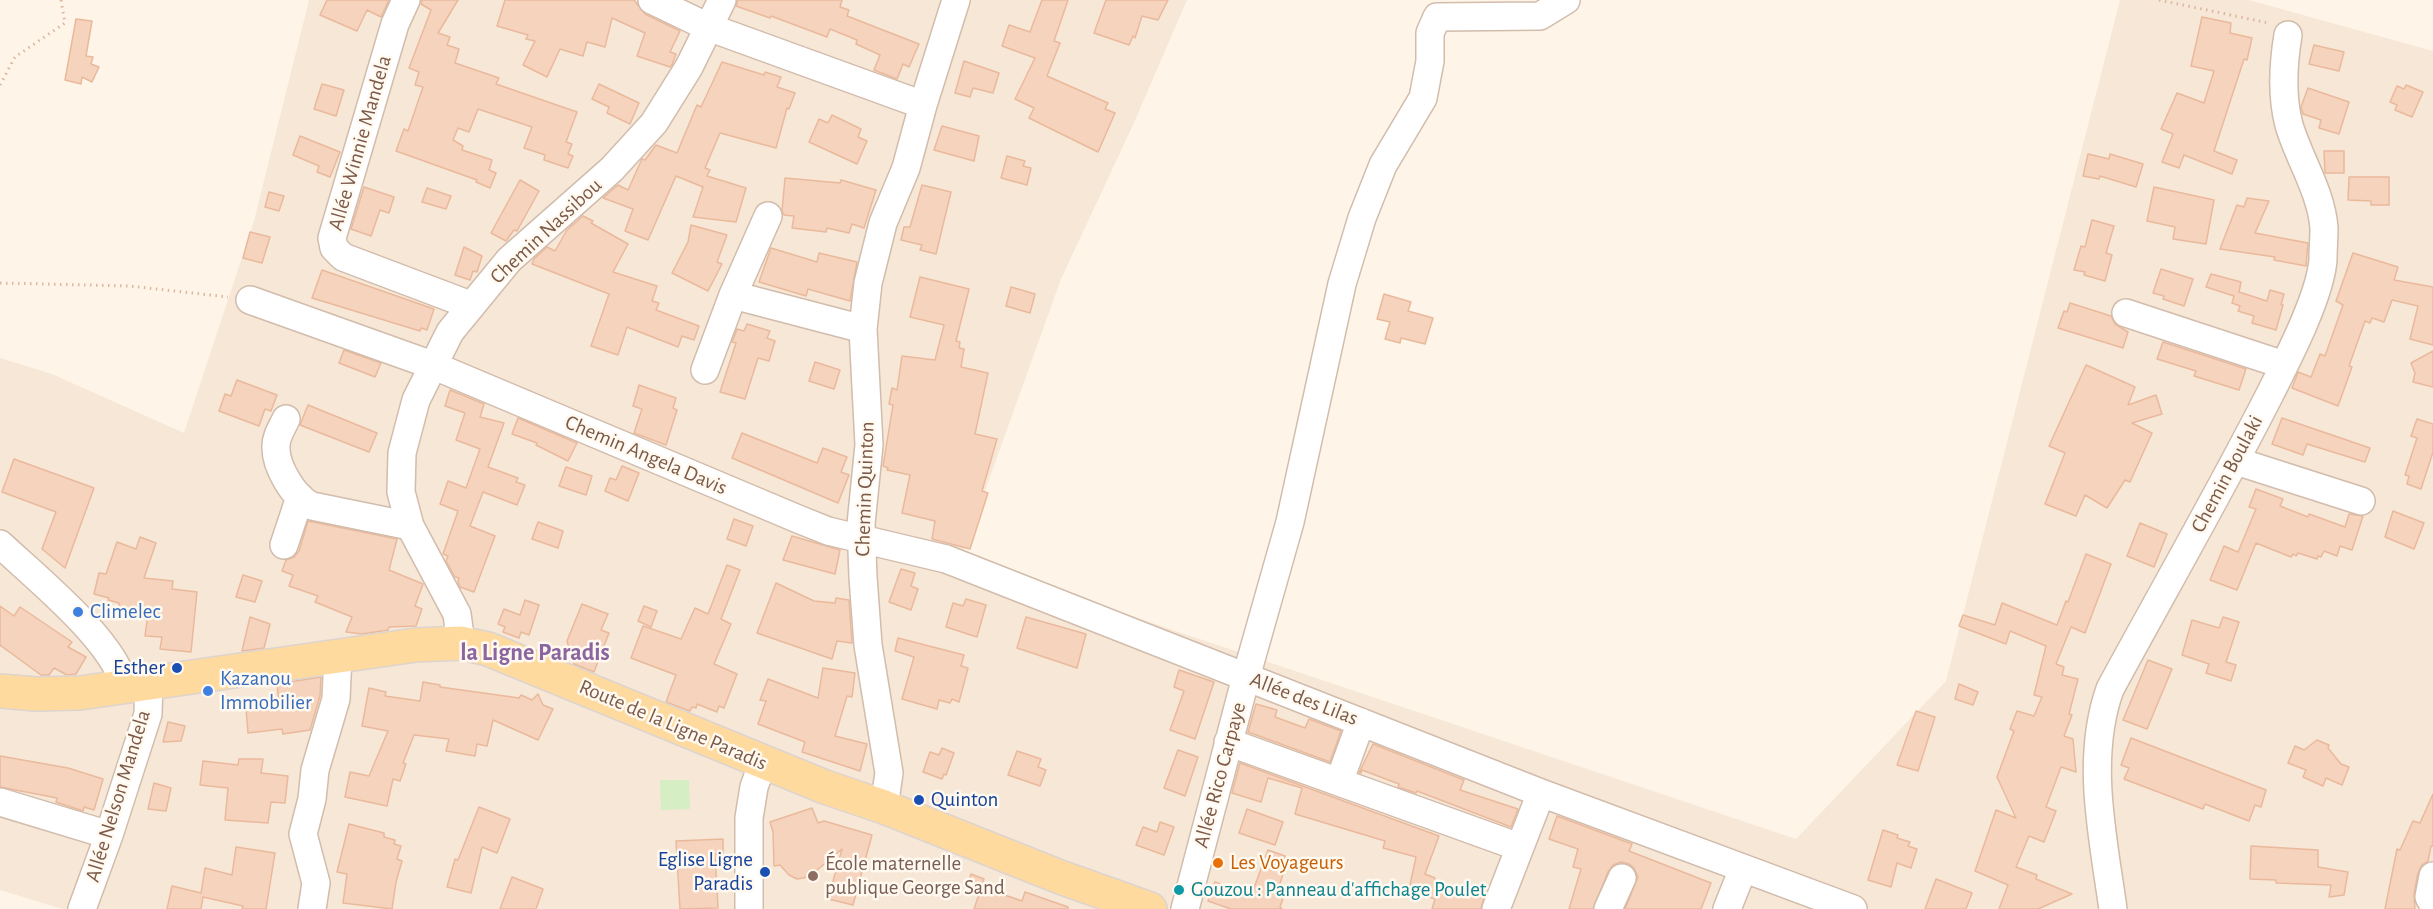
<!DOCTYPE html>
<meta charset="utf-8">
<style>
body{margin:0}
canvas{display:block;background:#fef5e8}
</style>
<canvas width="2433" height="909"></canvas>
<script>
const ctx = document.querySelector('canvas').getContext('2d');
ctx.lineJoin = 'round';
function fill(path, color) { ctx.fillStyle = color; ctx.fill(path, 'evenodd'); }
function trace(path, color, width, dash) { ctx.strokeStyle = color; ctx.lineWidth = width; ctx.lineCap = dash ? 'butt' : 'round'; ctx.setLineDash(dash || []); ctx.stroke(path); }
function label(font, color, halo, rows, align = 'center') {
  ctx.font = font + ' "Alegreya Sans",sans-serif'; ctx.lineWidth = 5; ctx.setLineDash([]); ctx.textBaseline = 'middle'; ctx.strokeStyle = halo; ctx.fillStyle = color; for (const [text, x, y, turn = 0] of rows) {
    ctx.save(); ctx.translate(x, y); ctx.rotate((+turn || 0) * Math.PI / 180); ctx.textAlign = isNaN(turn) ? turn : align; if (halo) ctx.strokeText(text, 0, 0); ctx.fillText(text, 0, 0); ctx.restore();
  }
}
fill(new Path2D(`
 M309,0H1187L1133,125L1061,279L963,552L1125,614L1796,839L1946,681L2120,0H2249L2433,51V909H62L0,890V358L52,374L184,433L254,221Z`), '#f7e7d6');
fill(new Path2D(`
 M660,780H689L690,809L661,810Z`), '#d6eec4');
const building = new Path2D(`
 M327,0H389L381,17L367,10L357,31L320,15Z
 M422,0H458L438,33L450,37L447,45L459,49L455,63L499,78L496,84L577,112L566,142L572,144L568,154L573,156L568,168L544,160L545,155L524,148L532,127L478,109L469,132L458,128L453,140L463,146L462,150L492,160L489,170L496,173L490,188L476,182L477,180L396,151L404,129L408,131L423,87L415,85L419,72L409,68L431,10L421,4Z
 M505,0H634L645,14L680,31L670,52L676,54L672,65L670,67L637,56L645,33L612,18L605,47L587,42L583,56L560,49L547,77L523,65L535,41L526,39L528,35L497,26Z
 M738,0H842L840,7L849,10L847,16L919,44L909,67L903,64L897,79L874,70L880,55L856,44L857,40L830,29L827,37L771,16L770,18L736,6Z
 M1042,0H1068L1054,41L1060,43L1047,76L1108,103L1105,109L1115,113L1098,152L1029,118L1034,108L1015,99L1035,58L1002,46L1009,25L1030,32Z
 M1106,0H1168L1158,20L1142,16L1135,38L1133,36L1129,45L1094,33Z
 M2202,17L2231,23L2230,33L2252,38L2247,60L2244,59L2214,151L2237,160L2232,174L2184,155L2179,168L2162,162L2173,134L2161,129L2177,93L2204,103L2214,71L2191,66Z
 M76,19L92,21L86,56L93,57L91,64L99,67L92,82L82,77L81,84L65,80Z
 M2314,45L2344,52L2339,71L2309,64Z
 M964,61L999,73L993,93L973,88L970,97L955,93Z
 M722,62L764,75L765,72L781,77L777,87L795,93L789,109L787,108L776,148L720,133L705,168L710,170L707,176L746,188L736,222L693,217L703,187L676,176L648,240L625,231L633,209L603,198L618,185L628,190L642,159L645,160L656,145L677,153L697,105L701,107Z
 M322,84L344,90L336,116L314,109Z
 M599,84L639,103L630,124L607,113L609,107L592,99Z
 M2406,85L2423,92L2412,117L2395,110L2397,105L2390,102L2397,86L2404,89Z
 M2308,88L2349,102L2339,134L2319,128L2321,120L2303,114L2301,107Z
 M832,115L861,129L858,137L867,141L857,164L809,142L819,119L828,123Z
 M942,126L979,136L974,161L934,150Z
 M300,136L340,152L330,177L317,172L319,166L293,155Z
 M2324,151H2344V173H2325Z
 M2088,154L2109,159L2110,154L2143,164L2136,187L2100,176L2099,179L2083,176Z
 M1007,156L1025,161L1023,166L1031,168L1027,185L1001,178Z
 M2349,177H2389V205H2371V201L2348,200Z
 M785,178L840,183L841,180L876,190L864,228L852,224L849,233L827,228L826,232L792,228L794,216L784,215L782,211Z
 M520,180L539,191L517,231L514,230L506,241L491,233Z
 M922,185L951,192L936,254L920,250L922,245L901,240L904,227H910Z
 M364,187L394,197L389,213L380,210L371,236L351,229Z
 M2154,187L2214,200L2206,244L2173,239L2175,227L2147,221Z
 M427,188L451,196L446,209L422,202Z
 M269,192L284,196L279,211L265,207Z
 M2247,198L2269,201L2255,233L2308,243L2306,266L2274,260L2275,257L2220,249L2237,205L2244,207Z
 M583,216L593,221L591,223L628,244L613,272L657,286L652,301L659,303L656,310L699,326L694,340L682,336L678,347L627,327L618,355L591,346L609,294L532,264L534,259L547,247L555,251L567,230Z
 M2092,220L2114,226L2106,253L2112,255L2105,281L2084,275L2085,272L2074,270L2081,246L2085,247Z
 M691,225L727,235L717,262L722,264L708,291L672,273L688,242Z
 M250,232L270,237L262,263L243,258Z
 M464,247L482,256L477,272L473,271L470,280L455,275Z
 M771,248L817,262L819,253L857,262L850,301L808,289L806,296L759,282Z
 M2353,253L2398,267L2394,280L2433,287V345L2410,339L2418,306L2392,300L2384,322L2372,318L2370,323L2365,321L2349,366L2352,367L2338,406L2292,388L2298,372L2311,377L2320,354L2325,356L2343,305L2336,301Z
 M2161,269L2193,279L2184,306L2163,299L2164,296L2153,293Z
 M322,270L434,309L427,330L421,328L420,331L312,298Z
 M2211,274L2241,282L2239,292L2267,301L2270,290L2284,294L2281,305H2283L2276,330L2252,323L2254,316L2238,311L2240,306L2232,303L2234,296L2206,287Z
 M920,277L969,289L956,341L960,342L959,348L964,349L961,367L988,373L975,434L997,439L982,491L988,493L970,549L932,539L935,521L902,513L910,475L887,470L888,468L883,466L893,405L889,404L892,388L897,390L902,356L935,360L944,325L910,317Z
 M1011,287L1035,294L1030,313L1006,306Z
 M1384,294L1411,302L1408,311L1433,318L1425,344L1401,338L1400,343L1385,339L1390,322L1377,319Z
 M2070,303L2111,316L2115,324L2128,332L2123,348L2058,328L2064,311L2067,312Z
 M747,324L770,331L767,338L775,341L769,361L758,358L745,399L720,392L736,343L732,342L737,329L744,331Z
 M2163,342L2246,369L2239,390L2194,376L2196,371L2157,359Z
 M344,350L381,363L375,377L339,363Z
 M2433,351V387L2413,382L2415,373L2411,363Z
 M815,362L840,370L834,389L809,381Z
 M2086,365L2135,387L2128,405L2156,395L2162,414L2132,423L2152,433L2130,482L2125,480L2107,508L2085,495L2076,516L2045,504L2065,453L2049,446Z
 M237,380L277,395L271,411L265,409L259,426L219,411L225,394L231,396Z
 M639,385L676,398L673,408L677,410L666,445L634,433L642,409L633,406Z
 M450,390L484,404L480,417L504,423L488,467L518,478L516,482L525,485L517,505L483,492L470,526L495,536L474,592L460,587L458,582L459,578L455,577L446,561L448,556L443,554L458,511L440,504L448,481L466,488L480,449L456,440L465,413L445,406Z
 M308,405L377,433L369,452L300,425Z
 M518,418L577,443L568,461L536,445L537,443L512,434Z
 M2282,418L2370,448L2365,462L2307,444L2303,455L2272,444Z
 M2417,419L2433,424V452L2421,489L2407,484L2409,476L2405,475L2417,438L2411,436Z
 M742,433L817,463L823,448L847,457L841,472L849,475L838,503L732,458Z
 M14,459L94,488L65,568L42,549L56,512L2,492Z
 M622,466L639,473L628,501L605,491L610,478L616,480Z
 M566,467L592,476L586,495L559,486Z
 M2256,489L2283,499L2280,506L2308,517L2309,514L2345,527L2349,514L2363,516L2352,550L2340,546L2337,556L2324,551L2321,557L2318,556L2317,559L2298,553L2296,556L2293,554L2291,557L2256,543L2237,590L2210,580L2224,546L2238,552L2256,509L2249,507Z
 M2393,511L2424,523L2414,549L2385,537Z
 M734,519L753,526L746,546L727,539Z
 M308,521L397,539L389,570L423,584L415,606L422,609L416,626L389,627L388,630L362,634L346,632L352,617L315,602L318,596L289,586L293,575L282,571L286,560L294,557L299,551Z
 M538,522L563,531L558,548L532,539Z
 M2140,523L2167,534L2154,567L2127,556Z
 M792,536L840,550L835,574L783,560Z
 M140,537L156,543L144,578L173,581L172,589L197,592L191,652L160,649L162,637L145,636L148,614L119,606V603L108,600L109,598L94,594L99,573L106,574L117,542L136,549Z
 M2086,554L2111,564L2085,633L2071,627L2056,664L2064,667L2062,675L2078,679L2069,714L2072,715L2064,736L2073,739L2076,772L2061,767L2046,807L2056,811L2044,842L2029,836L2016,867L2037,875L2036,879L2072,894L2038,909H1999L2008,885L1975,871L1996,810L2016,818L1997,777L2014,731L2010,729L2017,711L2034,716L2042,697L2034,695L2046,646L2010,631L2006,644L1959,626L1963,615L1995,625L2002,603L2057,625L2066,601L2068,602Z
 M727,565L740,570L721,619L731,624L714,664L737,674L724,708L719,706L717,712L697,704L696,708L692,707L690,711L666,702L676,675L631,658L643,626L681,639L695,608L708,614Z
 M901,569L915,573L911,586L918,589L911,610L889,602Z
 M243,575L262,581L255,602L236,597Z
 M776,583L814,601L835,603L836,598L849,600L852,643L837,641L832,659L757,633Z
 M966,599L986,605L977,637L946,627L953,603L963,606Z
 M525,600L539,605L529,635L521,632L519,638L503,632L505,627L498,624L504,609L520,615Z
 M582,604L608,614L601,630L609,633L594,672L574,664L567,641Z
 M0,606L14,616L20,607L72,642L68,647L86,657L76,674L67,675L54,668L49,675H41L0,645Z
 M644,606L657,611L651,627L638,621Z
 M250,617L270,624L264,648L242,651Z
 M1026,617L1086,634L1077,668L1017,648Z
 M2223,617L2239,622L2226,662L2236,665L2231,681L2206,673L2209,664L2182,655L2192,620L2219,628Z
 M898,638L964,655L961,666L968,668L959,702L952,699L950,703L939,700L937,709L902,699L914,657L895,651Z
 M2148,660L2172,669L2147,729L2123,720Z
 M823,668L855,673L852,697L847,696L835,736L867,744L860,771L802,752L805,742L758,724L766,701L760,700L768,679L818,698Z
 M1179,670L1214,682L1195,739L1170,730L1184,691L1174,687Z
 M321,677L320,696L310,730L283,734L282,729L248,733L246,709L279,703L277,684Z
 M423,682L440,685V687L519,698L521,695L532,700L538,694L543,705L553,709L538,740L493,720L487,746L477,744L475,756L446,751L449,739L414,735L403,763L406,764L400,781L393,779L387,806L345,797L350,772L369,776L388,731L362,726L369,688L386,692L385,696L420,701Z
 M1959,684L1978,692L1973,705L1955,699Z
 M1256,704L1277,710L1275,717L1305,728L1309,719L1341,731L1330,762L1248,732Z
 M1916,711L1935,717L1918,771L1897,765Z
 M168,722L185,726L181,741L163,742Z
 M2131,738L2266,790L2261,807L2255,805L2249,821L2205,804L2203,809L2124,779L2129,768L2121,765Z
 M2317,740L2329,745L2328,748L2341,764L2349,767L2342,785L2326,778L2323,786L2303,777L2306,770L2288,763L2295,746L2304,750Z
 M1373,744L1464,780L1460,790L1518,809L1511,827L1417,791L1416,793L1398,787L1399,784L1362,770L1361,773H1359Z
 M942,748L954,753L946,775L944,774L942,779L923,772L930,752L939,755Z
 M1178,750L1198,757L1185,796L1164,788Z
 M1017,751L1041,759L1038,767L1046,770L1040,786L1008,775Z
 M0,756L68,768L103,779L94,810L84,807L83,811L56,802L57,798L0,787Z
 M239,759H263L261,773L288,776L285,803L271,802L268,823L225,820L228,788L200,785L203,761L238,765Z
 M1240,763L1439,836L1425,874L1435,878L1434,883L1469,889L1468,895L1484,898L1481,909H1432L1435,899L1418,893L1417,896L1408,894L1416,857L1383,848L1385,841L1295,814L1302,788L1268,778L1261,802L1232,793Z
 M154,783L171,788L166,811L148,809Z
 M2433,794V846H2431L2428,861L2422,865L2418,873L2414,894L2415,909H2385L2397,849L2400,850L2413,821L2420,823Z
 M479,807L510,819L497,853L482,847L471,893L447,887L455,859L458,860Z
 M812,808L818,823L824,821L872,835L853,905L828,899L842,849L810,876L803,878L797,879L789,875L780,865L774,866L773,832L770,822Z
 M1247,809L1283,822L1275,845L1239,833Z
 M1557,816L1632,844L1629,851L1711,883L1701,909H1625L1638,877L1634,868L1629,864L1621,862L1613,865L1608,872L1593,909H1569L1581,869L1573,867L1578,849L1549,839Z
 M1160,822L1174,827L1164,855L1136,845L1143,827L1157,832Z
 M349,824L384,833V837L395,840L394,844L401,846L397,859L402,861L396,882L392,909L343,903L347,874L337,872Z
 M1883,830L1898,835L1897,838L1910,842L1908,846L1917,849L1911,868L1897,863L1891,887L1868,880Z
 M723,839V853L715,854L718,908L680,909L676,841Z
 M2251,846L2318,850V867L2348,872L2344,895L2329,897L2331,885L2276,883V880L2250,879Z
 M236,847L275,853L266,909H242L243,906L203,897L201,909H167L172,886L201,893L205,868L232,875Z
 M1268,850L1285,856L1281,869L1284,870L1280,884L1287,887L1280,907L1282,909H1231L1208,901L1215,882L1251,896Z
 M971,874L984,879L981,887L1022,901L1025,892L1068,907V909H974L980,891L967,887Z
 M512,877L543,889L536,909H500Z
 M1936,879L1972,893L1966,909H1925Z`);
fill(building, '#f6d3bd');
trace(building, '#eab99c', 1.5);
const minor = new Path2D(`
 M406,0L395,24L332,238L334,248L343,257L470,305
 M652,0L708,27L923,105
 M733,295L863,329
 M250,300L432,365L798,519L828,531L946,559L1541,793L1853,909
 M2126,313L2284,365
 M705,370L733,295L768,216
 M286,419C282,428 276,436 276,446C275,466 294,498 312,506L410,526
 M2236,461L2361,501
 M0,544C34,576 116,642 124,686
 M284,545L300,497
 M461,643L457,614L410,526L401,492L402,453L416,400L450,332L509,260L612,169L654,123L689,67L722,0
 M1228,742L1519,847
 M1339,782L1361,722
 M0,802L109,835
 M884,807L889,773L868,645L863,577L861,524L869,445L863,329L868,283L883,223L906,168L923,105L956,0
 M2433,876L2429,897L2433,904
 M82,909L109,835L148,714L149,682
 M312,909L316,883L303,834L312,799L315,770L336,699L338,655
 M749,909V818L754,787L763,762
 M1185,909L1246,677L1290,522L1342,284L1362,218L1383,165L1423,98L1430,61V33L1437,17L1540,16L1566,0
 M1496,909L1541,793
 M1608,909L1622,878
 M1727,909L1743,869
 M2113,909C2103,837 2085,759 2110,689C2163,591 2219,494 2270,394C2287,360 2320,297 2323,260C2323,249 2324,238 2324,228C2321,191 2299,159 2289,125C2281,95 2283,65 2288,35`);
const major = new Path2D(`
 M0,691L36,694L80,693L416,645L461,643L488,649L825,787L884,807L1060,877L1150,909`);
trace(minor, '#d2bcac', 30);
trace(major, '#ddd4d0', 36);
trace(new Path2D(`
 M2159,0L2269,23
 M0,85L15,57L65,23L61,0
 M0,283L130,286L228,297`), '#dcb69f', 3, [1.5, 4.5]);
trace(minor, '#fff', 27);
trace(major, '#ffda9e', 33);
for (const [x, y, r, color] of [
 [78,612,6,"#3f7fe0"],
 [177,668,6,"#1a4fb4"],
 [208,691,6,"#3f7fe0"],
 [919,800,6,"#1a4fb4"],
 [1218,863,6,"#e8710a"],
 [765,872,6,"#1a4fb4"],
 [813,876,6,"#8d6e63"],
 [1179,890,6,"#0f9aa8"]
]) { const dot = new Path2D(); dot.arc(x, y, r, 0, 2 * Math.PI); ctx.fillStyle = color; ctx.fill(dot); trace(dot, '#fff9f0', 2); }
label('21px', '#7c5a49', '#fff9f0', [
 ["Allée Winnie Mandela",360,143,-74],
 ["Chemin Nassibou",546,231,-43],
 ["Chemin Angela Davis",646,455,23],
 ["Chemin Boulaki",2227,474,-62],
 ["Chemin Quinton",865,489,-88],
 ["Allée des Lilas",1304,699,21],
 ["Route de la Ligne Paradis",673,725,23],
 ["Allée Rico Carpaye",1220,775,-75],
 ["Allée Nelson Mandela",118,796,-73]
]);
label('21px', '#366cbe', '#fff9f0', [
 ["Climelec",90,612],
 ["Kazanou",220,679],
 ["Immobilier",220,703]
], 'left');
label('21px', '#164399', '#fff9f0', [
 ["Esther",165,668],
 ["Quinton",931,800,"left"],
 ["Eglise Ligne",753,860],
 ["Paradis",753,884]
], 'right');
label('21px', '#c56008', '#fff9f0', [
 ["Les Voyageurs",1230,863]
], 'left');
label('21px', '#785e54', '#fff9f0', [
 ["École maternelle",825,864],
 ["publique George Sand",825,888]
], 'left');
label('21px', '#0d838f', '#fff9f0', [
 ["Gouzou : Panneau d'affichage Poulet",1191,890]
], 'left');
label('bold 24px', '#8a659f', '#fff9f0', [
 ["la Ligne Paradis",535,653]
]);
</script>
